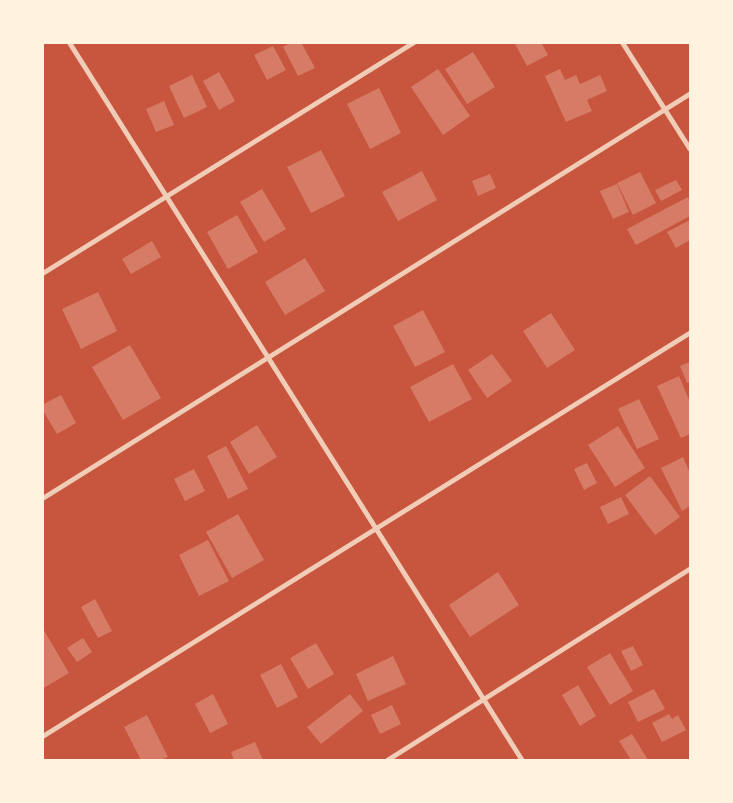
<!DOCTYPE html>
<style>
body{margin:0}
#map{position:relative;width:733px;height:803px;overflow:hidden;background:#c8553d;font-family:Barlow,sans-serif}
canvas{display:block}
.frame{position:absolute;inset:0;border:44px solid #fff3e0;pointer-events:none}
</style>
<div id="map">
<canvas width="733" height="803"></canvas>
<div class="frame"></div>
</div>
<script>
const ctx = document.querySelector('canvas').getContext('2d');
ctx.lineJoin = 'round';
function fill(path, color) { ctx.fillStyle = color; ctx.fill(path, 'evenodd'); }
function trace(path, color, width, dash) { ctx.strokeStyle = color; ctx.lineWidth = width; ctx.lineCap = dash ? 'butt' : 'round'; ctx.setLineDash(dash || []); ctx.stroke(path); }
fill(new Path2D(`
 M292,42H301L315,68L298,76L283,47Z
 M514,42H541L548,55L527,66Z
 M273,46L286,70L267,80L254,55Z
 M473,52L495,87L467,104L445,69Z
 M438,69L470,116L443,135L411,87Z
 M560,69L565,80L576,75L580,84L600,75L607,91L587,100L592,111L566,122L545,76Z
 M219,72L235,101L219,110L203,81Z
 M192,75L207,107L184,118L169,86Z
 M379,88L401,133L370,149L347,104Z
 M164,101L174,125L156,132L146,109Z
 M321,150L345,196L311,213L287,167Z
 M422,171L437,200L398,221L382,192Z
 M640,172L656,203L633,215L617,183Z
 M490,174L496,188L478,196L472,181Z
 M676,180L682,190L661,201L655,190Z
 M617,184L629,212L613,219L600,191Z
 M262,189L286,229L264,242L240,202Z
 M688,197L690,202V216L636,245L627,229Z
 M237,215L258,252L228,269L207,232Z
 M690,220V240L676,248L667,232Z
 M152,241L161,257L131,274L122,259Z
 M305,258L325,291L285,315L265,282Z
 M98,292L117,331L81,349L62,309Z
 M423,310L445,352L415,367L393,326Z
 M551,313L575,350L547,368L523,331Z
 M130,345L161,398L123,420L92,367Z
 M492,354L512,381L487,398L468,370Z
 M690,362V382L687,383L680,366Z
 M453,364L472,399L429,422L410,387Z
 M679,376L690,402V434L681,438L657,386Z
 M61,395L76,423L57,434L42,409V405Z
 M639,399L659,439L637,449L618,409Z
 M257,425L277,457L249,474L230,442Z
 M618,426L645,468L615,487L588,445Z
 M226,446L248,489L228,499L207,456Z
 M683,457L690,473V506L682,511L661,468Z
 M587,463L597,483L584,490L574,469Z
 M194,469L205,491L185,501L174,479Z
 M650,476L680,517L655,535L625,495Z
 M621,497L629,514L608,524L600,507Z
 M238,514L264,560L232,578L206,532Z
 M208,540L229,581L199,596L179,555Z
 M498,572L519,605L470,637L449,605Z
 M95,599L112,631L98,638L81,607Z
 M42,627L69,673L42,689Z
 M83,638L92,652L77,662L67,648Z
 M316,643L334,674L308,689L290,658Z
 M633,646L643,665L631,671L621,651Z
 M610,653L633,691L610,705L587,667Z
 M393,656L406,684L368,701L356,674Z
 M281,664L298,697L277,708L260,675Z
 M578,685L596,716L580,726L562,695Z
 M654,689L665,709L638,722L628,702Z
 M213,694L228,724L210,733L195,704Z
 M350,694L363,711L321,744L307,727Z
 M392,705L401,724L380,734L371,715Z
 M669,714L672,719L678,715L686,730L662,742L652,723Z
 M147,715L168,757L160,760H141L124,727Z
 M632,734L648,760H631L619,741Z
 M255,742L263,760H234L231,752Z`), '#d67c66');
trace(new Path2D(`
 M69,42L522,760
 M622,42L690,149
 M42,274L415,42
 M42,499L690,94
 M42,737L690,333
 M388,760L690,569`), '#f1ccb7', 5);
</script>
